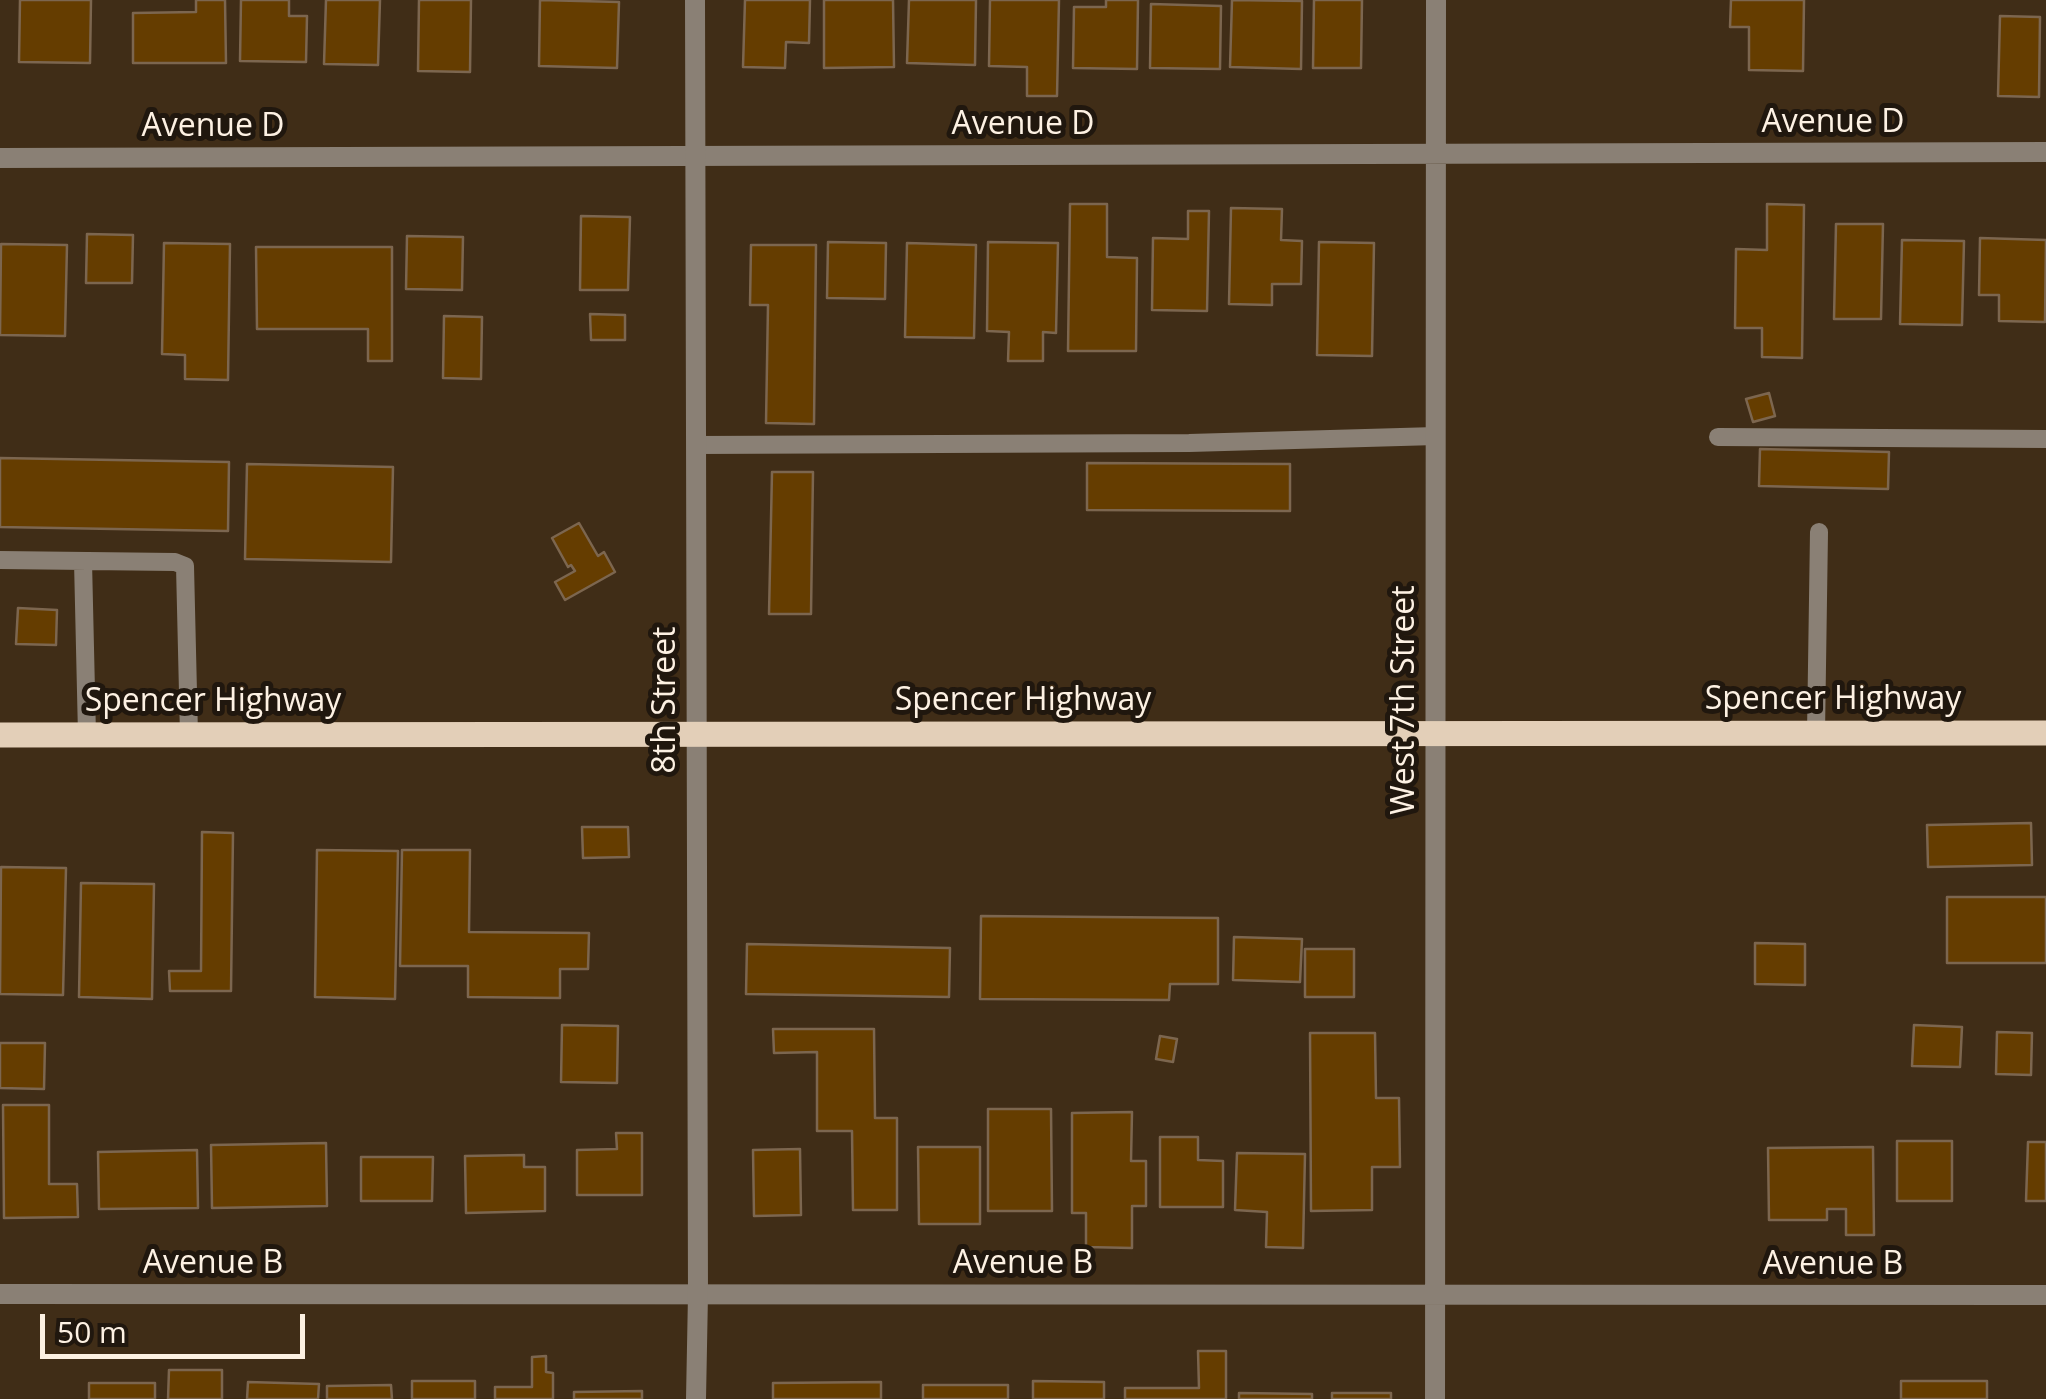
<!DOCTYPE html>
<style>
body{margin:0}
#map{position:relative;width:2046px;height:1399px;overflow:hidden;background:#402d17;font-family:"Open Sans",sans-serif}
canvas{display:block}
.scale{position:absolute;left:40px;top:1314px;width:265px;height:45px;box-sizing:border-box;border:5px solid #fdf1e3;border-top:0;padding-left:12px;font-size:30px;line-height:35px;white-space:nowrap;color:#fdf1e3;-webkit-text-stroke:8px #20170e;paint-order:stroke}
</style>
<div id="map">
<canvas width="2046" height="1399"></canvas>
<div class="scale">50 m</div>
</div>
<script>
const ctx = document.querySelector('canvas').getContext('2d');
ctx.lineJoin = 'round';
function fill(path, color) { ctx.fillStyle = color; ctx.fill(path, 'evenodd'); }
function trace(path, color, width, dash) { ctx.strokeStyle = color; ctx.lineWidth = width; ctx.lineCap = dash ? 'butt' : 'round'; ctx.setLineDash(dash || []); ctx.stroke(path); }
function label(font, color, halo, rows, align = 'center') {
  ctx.font = font + ' "Open Sans",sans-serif'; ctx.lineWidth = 10; ctx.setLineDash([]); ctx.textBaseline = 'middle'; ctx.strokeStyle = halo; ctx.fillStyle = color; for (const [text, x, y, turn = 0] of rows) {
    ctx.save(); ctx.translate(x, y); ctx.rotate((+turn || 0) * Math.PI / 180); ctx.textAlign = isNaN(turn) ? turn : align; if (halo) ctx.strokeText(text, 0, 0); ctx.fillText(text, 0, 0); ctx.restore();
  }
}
const building = new Path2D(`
 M20,0H91L90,63L19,62Z
 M196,0H225L226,63H133V13L196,12Z
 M241,0H289V16H307L306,62L240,61Z
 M326,0H380L378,65L324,64Z
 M419,0H471L470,72L418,71Z
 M540,0L619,2L617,68L539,66Z
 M745,0H810L809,43L786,42L785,68L743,67Z
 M824,0H893L894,67L824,68Z
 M909,0H976L975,65L907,63Z
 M990,0H1059L1057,96H1027V67L989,66Z
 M1106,0H1138L1137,69L1073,68L1074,7H1106Z
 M1232,0L1302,1L1301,69L1230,67Z
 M1314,0H1362L1361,68H1313Z
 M1731,0H1804L1803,71L1749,70V27H1730Z
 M1151,4L1221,6L1220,69L1150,68Z
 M2000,16L2040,17L2039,97L1998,96Z
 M1070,204H1107V257L1137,258L1136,351H1068Z
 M1767,204L1804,205L1802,358L1762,357V328H1735L1736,249L1767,250Z
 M1231,208L1282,209L1281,240L1302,241L1301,284H1272V305L1229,304Z
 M1188,211H1209L1207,311L1152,310L1153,238L1188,239Z
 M581,216L630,217L628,290H580Z
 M1836,224H1883L1881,319H1834Z
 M87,234L133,235L132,283H86Z
 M407,236L463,237L462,290L406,289Z
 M1980,238L2046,240L2045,322L1999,321V295H1979Z
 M1902,240L1964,241L1962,325L1900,324Z
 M828,242L886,243L885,299L827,298Z
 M988,242L1058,243L1056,333L1043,332V361H1008L1009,332L987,331Z
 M1319,242L1374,243L1372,356L1317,355Z
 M164,243L230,244L228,380L185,379V355L162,354Z
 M907,243L976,245L974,338L905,337Z
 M1,244L67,245L65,336L0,335Z
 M751,245H816L814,424L766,423L768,305H750Z
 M256,247H392V361H368V329H257Z
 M590,314L625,315V340H591Z
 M444,316L482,317L481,379L443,378Z
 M1769,393L1775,416L1753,422L1746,399Z
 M1760,449L1889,452L1888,489L1759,486Z
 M0,458L229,462L228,531L0,527Z
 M1087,463L1290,464V511L1087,510Z
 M247,464L393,467L391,562L245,559Z
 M772,472H813L811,614H769Z
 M579,523L598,556L604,552L615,572L565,600L555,582L575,571L571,565L568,567L552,538Z
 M18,608L57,610L56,645L16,644Z
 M2031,823L2032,865L1928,867L1927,825Z
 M582,827H628L629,857L583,858Z
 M202,832L233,833L231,991H170L169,971H201Z
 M317,850L398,851L395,999L315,997Z
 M402,850H470L469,932L589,933L588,969H560V998L468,997V966H400Z
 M1,867L66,868L63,995L0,994Z
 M81,883L154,884L152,999L79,997Z
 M1947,897H2046V963H1947Z
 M981,916L1218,918V984H1170L1169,1000L980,999Z
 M1234,937L1302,939L1300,982L1233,980Z
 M1755,943L1805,944V985L1755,984Z
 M747,944L950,948L949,997L746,994Z
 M1305,949H1354V997H1305Z
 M562,1025L618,1026L617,1083L561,1082Z
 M1914,1025L1962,1027L1960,1067L1912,1066Z
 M773,1029H874L875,1118H897V1210H853L852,1131H817V1052L774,1053Z
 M1997,1032L2032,1033L2031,1075L1996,1074Z
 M1310,1033H1375L1376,1098H1399L1400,1167H1372V1210L1311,1211Z
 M1160,1036L1177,1039L1173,1062L1156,1059Z
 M0,1043H45L44,1089L0,1088Z
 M3,1105H49V1184H77L78,1217L4,1218Z
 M988,1109H1051L1052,1211H988Z
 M1132,1112L1131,1161H1146V1206H1132V1248L1086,1247V1213H1072V1113Z
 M616,1133H642V1195H577V1150L617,1149Z
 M1160,1137H1198V1160L1223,1161V1207H1160Z
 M1897,1141H1952V1201H1897Z
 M2028,1142H2046V1201H2026Z
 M326,1143L327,1206L212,1208L211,1145Z
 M918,1147H980V1224H919Z
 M1873,1147L1874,1235H1846V1209H1827V1220H1769L1768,1148Z
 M800,1149L801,1215L754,1216L753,1150Z
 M197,1150L198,1208L99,1209L98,1152Z
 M1237,1153L1305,1154L1303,1248L1266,1247L1267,1212L1235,1210Z
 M524,1155V1167H545V1211L466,1213L465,1156Z
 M361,1157H433L432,1201H361Z
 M1198,1351H1226V1399H1125V1388H1199Z
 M546,1356V1372L553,1373V1399H495V1387H532V1357Z
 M169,1370H222V1399H168Z
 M412,1381H475V1399H412Z
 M1033,1381L1104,1382V1399H1033Z
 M1901,1381H1987V1399H1901Z
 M248,1382L319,1384L318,1399H247Z
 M881,1382V1399H773V1383Z
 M89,1383H155V1399H89Z
 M391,1385L392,1399H327V1386Z
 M923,1385H1008V1399H923Z
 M642,1391V1399H574V1392Z
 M1239,1393L1312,1394V1399H1239Z
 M1332,1393H1391V1399H1332Z`);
fill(building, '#653d00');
trace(building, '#7c664f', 2.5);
trace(new Path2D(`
 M1718,437L2046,439
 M696,445L1189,443L1436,436
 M0,560L175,562L185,566L189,735
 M83,561L87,735
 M1816,733L1819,532`), '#8a8075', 18);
trace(new Path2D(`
 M0,158L2046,152
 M0,1294L2046,1295
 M1435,1399L1436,0`), '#8a8075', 20);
trace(new Path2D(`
 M695,0L698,1294L696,1399`), '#8a8075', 20);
trace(new Path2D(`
 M0,735L2046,733`), '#e3cfb8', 25);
label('32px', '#fdf1e3', '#20170e', [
 ["Avenue D",1833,123],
 ["Avenue D",1023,125],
 ["Avenue D",213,127],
 ["8th Street",666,700,-90],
 ["West 7th Street",1405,700,-90],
 ["Spencer Highway",1833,700],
 ["Spencer Highway",1023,701],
 ["Spencer Highway",213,702],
 ["Avenue B",213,1264],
 ["Avenue B",1023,1264],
 ["Avenue B",1833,1265]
]);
</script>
